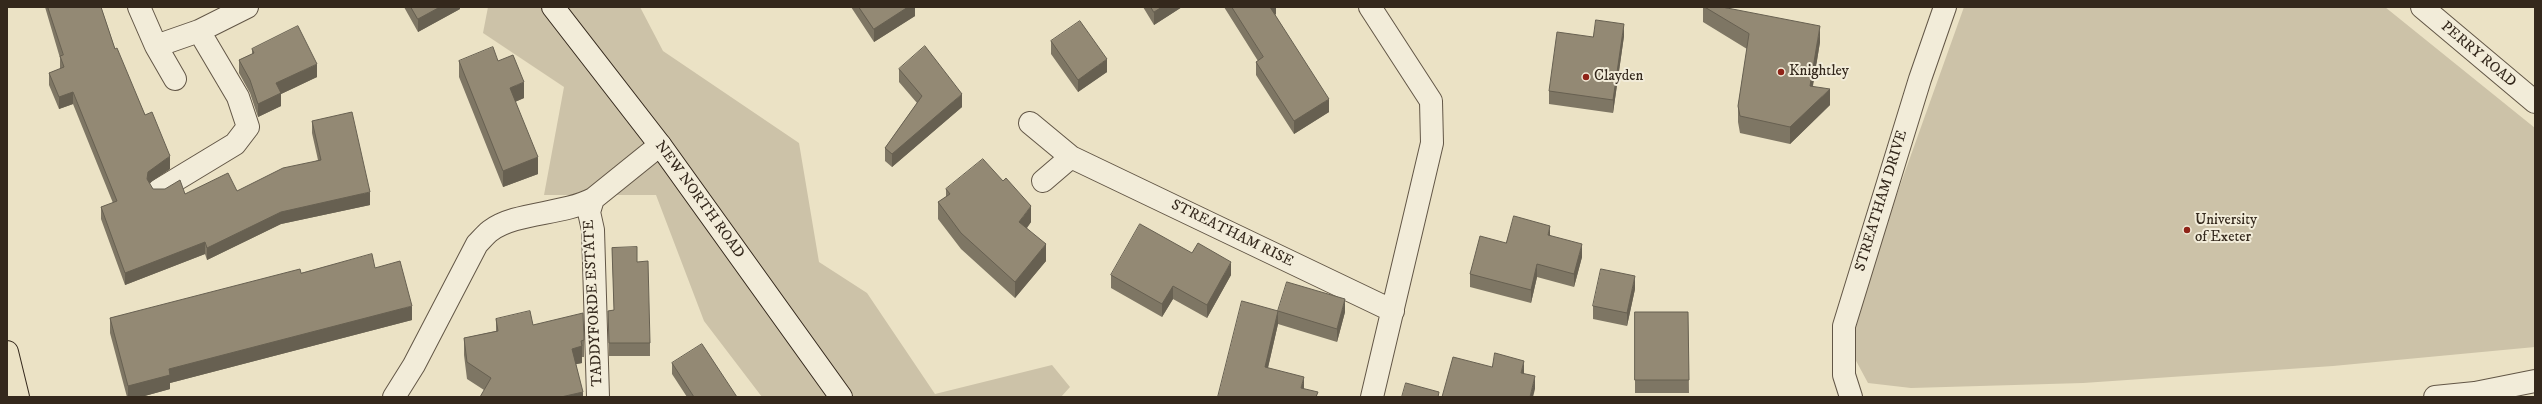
<!DOCTYPE html>
<style>
body{margin:0}
#map{position:relative;width:2542px;height:404px;overflow:hidden;background:#ebe2c5;font-family:"IM FELL DW Pica",serif}
canvas{display:block}
.frame{position:absolute;inset:0;border:8px solid #34281c;pointer-events:none}
</style>
<div id="map">
<canvas width="2542" height="404"></canvas>
<div class="frame"></div>
</div>
<script>
const ctx = document.querySelector('canvas').getContext('2d');
ctx.lineJoin = 'round';
function fill(path, color) { ctx.fillStyle = color; ctx.fill(path, 'evenodd'); }
function trace(path, color, width, dash) { ctx.strokeStyle = color; ctx.lineWidth = width; ctx.lineCap = dash ? 'butt' : 'round'; ctx.setLineDash(dash || []); ctx.stroke(path); }
function label(font, color, halo, rows, align = 'center') {
  ctx.font = font + ' "IM FELL DW Pica",serif'; ctx.lineWidth = 4; ctx.setLineDash([]); ctx.textBaseline = 'middle'; ctx.strokeStyle = halo; ctx.fillStyle = color; for (const [text, x, y, turn = 0] of rows) {
    ctx.save(); ctx.translate(x, y); ctx.rotate((+turn || 0) * Math.PI / 180); ctx.textAlign = isNaN(turn) ? turn : align; if (halo) ctx.strokeText(text, 0, 0); ctx.fillText(text, 0, 0); ctx.restore();
  }
}
fill(new Path2D(`
 M488,7H640L663,51L799,143L819,262L867,293L935,394L1052,365L1070,387L1061,397H762L704,321L656,195H544L564,87L483,33Z
 M1964,7H2385L2535,128V347L2333,366L2083,383L1911,388L1868,383L1848,346L1854,314Z`), '#ccc2a8');
const minor = new Path2D(`
 M139,7L156,46L199,31L247,7
 M1370,7L1431,101L1432,143L1372,397
 M2422,7L2535,102
 M156,46L175,79
 M1030,123L1071,157L1393,311
 M1043,181L1071,157
 M159,190L235,144L248,127L238,97L199,31
 M394,397L414,365L477,244C481,240 485,235 490,231C515,212 562,215 593,199
 M598,397L593,230L589,212L593,199L660,145
 M1851,397L1844,375V326L1920,79L1945,7`);
const tertiary = new Path2D(`
 M2435,397L2475,393L2535,381`);
const secondary = new Path2D(`
 M553,7L660,145L841,397`);
const trunk = new Path2D(`
 M7,352L18,397`);
trace(minor, '#625646', 24);
trace(tertiary, '#625646', 24);
trace(secondary, '#34281c', 24);
trace(trunk, '#34281c', 24);
trace(minor, '#f2ecd9', 22);
trace(tertiary, '#f2ecd9', 22);
trace(secondary, '#f2ecd9', 22);
trace(trunk, '#ebe2c5', 22);
fill(new Path2D(`
 M45,7H101L115,49L170,169L149,183L153,189L185,194L237,191L318,160L312,133V121L370,205L281,224L207,260L205,254L125,285L101,219V207L113,203L73,104L59,109L49,85V73L60,69V58Z
 M404,7H460V9L418,32Z
 M851,7H915V16L874,42Z
 M1143,7H1182L1154,25Z
 M1224,7H1276V14L1275,15L1329,112L1294,134L1256,75V62L1258,61Z
 M1703,7H1722L1820,42L1813,86L1830,105L1790,144L1740,133L1738,122V106L1747,49L1703,22Z
 M1624,36L1613,113L1549,104V91L1593,37Z
 M1051,41L1107,72L1078,92L1051,54Z
 M252,49L317,77L281,94V106L258,117L250,93L239,73V60L252,54Z
 M459,61H498L524,98L515,102L538,174L503,187L459,77Z
 M899,69L962,107L892,167L885,161V148L917,103L899,82Z
 M946,189L1031,222L1027,228L1046,261L1015,298L961,249L938,219V202L946,197Z
 M1550,235L1582,257L1574,287L1537,277L1531,303L1470,287V274L1506,243Z
 M612,248L637,262L650,343V356H609L608,311L614,310Z
 M375,268L412,320L170,383V389L141,397H127L110,333V318L301,273Z
 M1111,275H1231L1207,318L1173,299L1162,317L1111,288Z
 M1635,289L1627,326L1593,319V306Z
 M1278,311L1345,312L1337,342L1278,324L1268,368L1318,397H1218Z
 M1635,312H1688L1689,393H1635Z
 M496,319L533,325L584,340V357H582V363L576,364L583,397L484,390L467,379L464,355V338L496,331Z
 M672,363L737,397H687L672,374Z`), '#7e7664');
fill(new Path2D(`
 M440,7H460V9L418,32V19Z
 M908,7H915V16L874,42V29Z
 M1162,7H1182L1154,25V12Z
 M1269,7H1276V14L1269,18Z
 M1624,24V36L1613,113V100Z
 M1820,26V42L1810,102V86Z
 M1107,59V72L1078,92V80Z
 M317,64V77L281,94V106L258,117V104L276,83Z
 M524,82V98L510,104V88Z
 M1830,89V105L1790,144V127Z
 M73,92V104L59,109V97Z
 M962,94V107L892,167V154Z
 M1329,99V112L1294,134V121Z
 M170,156V169L148,184L147,179L148,172Z
 M538,157V174L503,187V171Z
 M370,192V205L281,224L207,260V248L281,212Z
 M1031,206V222L1019,238V222Z
 M1550,226V239L1548,235Z
 M205,242V254L125,285V273Z
 M1046,244V261L1015,298V282Z
 M1582,244V257L1574,287V274Z
 M1231,262V275L1207,318V305Z
 M1537,264V277L1531,303V290Z
 M1635,276V289L1627,326V313Z
 M1173,286V299L1162,317V304Z
 M1345,299V312L1337,342V329Z
 M412,306V320L170,383V389L141,397H128V386L169,369Z
 M1278,311V324L1265,380V367Z
 M582,346V363L572,365V349Z
 M1524,361V374L1521,373Z
 M1535,376V389L1533,397H1530Z
 M1304,377V390L1301,388Z
 M583,392V397H561Z`), '#676051');
const building = new Path2D(`
 M48,7H101L115,49L117,48L145,115L152,112L170,156L148,172L147,179L153,189H165L180,180L185,194L228,173L237,191L283,168L321,160L312,121L352,112L370,192L281,212L207,248L205,242L125,273L101,207L117,201L73,92L59,97L49,73L64,67L60,56L63,55Z
 M411,7H440L418,19Z
 M859,7H908L874,29Z
 M1151,7H1162L1154,12Z
 M1232,7H1270L1329,99L1294,121L1256,62L1263,57Z
 M1705,7H1722L1820,26L1810,86L1830,89L1790,127L1740,116L1738,106L1749,34Z
 M1596,20L1624,24L1613,100L1549,91L1557,32L1593,37Z
 M1080,21L1107,59L1078,80L1051,41Z
 M298,26L317,64L276,83L281,93L258,104L250,80L239,60L254,53L252,49Z
 M925,46L962,94L892,154L885,148L922,96L899,69Z
 M493,47L498,61L513,55L524,82L510,88L538,157L503,171L459,61Z
 M983,159L1003,181L1006,178L1031,206L1019,222L1046,244L1015,282L961,233L938,202L950,194L946,189Z
 M1514,216L1550,226L1548,235L1582,244L1574,274L1537,264L1531,290L1470,274L1480,236L1506,243Z
 M1140,224L1192,253L1198,243L1231,262L1207,305L1173,286L1162,304L1111,275Z
 M637,247V262L648,261L650,343H609L608,311L614,310L612,248Z
 M372,254L375,268L400,261L412,306L169,369L170,375L128,386L110,318L300,269L301,273Z
 M1601,269L1635,276L1627,313L1593,306Z
 M1287,282L1345,299L1337,329L1278,311Z
 M1242,301L1278,311L1265,367L1304,377L1301,388L1318,392L1316,397H1218Z
 M530,311L533,325L583,313L584,340L581,341L582,346L572,349L583,392L561,397H480L491,378L467,362L464,338L498,331L496,319Z
 M1635,312H1688L1689,380H1635Z
 M702,344L737,397H694L672,363Z
 M1495,353L1524,361L1521,373L1535,376L1530,397H1442L1453,357L1492,367Z
 M1406,383L1439,392L1438,397H1402Z`);
fill(building, '#938974');
trace(building, '#676051', 1);
for (const [x, y, r, color] of [
 [1781,72,4,"#8f2418"],
 [1586,77,4,"#8f2418"],
 [2187,230,4,"#8f2418"]
]) { const dot = new Path2D(); dot.arc(x, y, r, 0, 2 * Math.PI); ctx.fillStyle = color; ctx.fill(dot); trace(dot, '#f2ecd9', 1.5); }
label('15px', '#34281c', '#f2ecd9', [
 ["PERRY ROAD",2478,55,40],
 ["NEW NORTH ROAD",699,200,54],
 ["STREATHAM DRIVE",1882,201,-73],
 ["STREATHAM RISE",1232,234,26],
 ["TADDYFORDE ESTATE",594,303,-93]
]);
label('15px', '#34281c', '#f2ecd9', [
 ["Knightley",1789,72],
 ["Clayden",1594,77],
 ["University",2195,221],
 ["of Exeter",2195,238]
], 'left');
</script>
